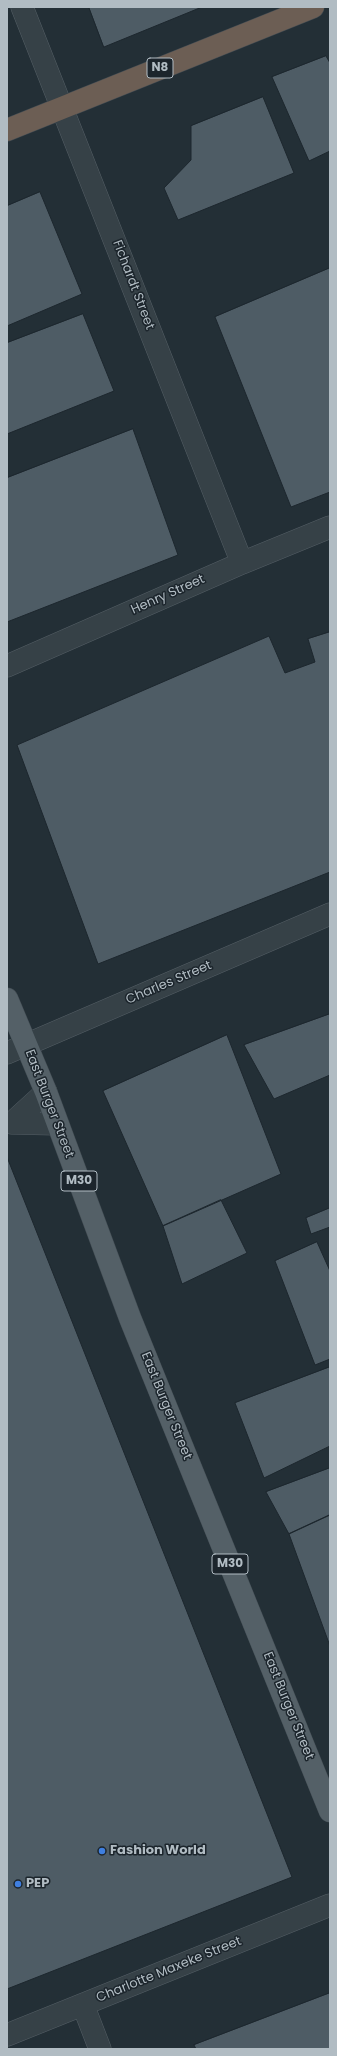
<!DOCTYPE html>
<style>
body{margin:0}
#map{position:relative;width:337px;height:2056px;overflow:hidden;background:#232f36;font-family:Poppins,sans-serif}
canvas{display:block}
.frame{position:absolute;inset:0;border:8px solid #b1bcc3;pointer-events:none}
</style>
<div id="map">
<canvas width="337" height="2056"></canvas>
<div class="frame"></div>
</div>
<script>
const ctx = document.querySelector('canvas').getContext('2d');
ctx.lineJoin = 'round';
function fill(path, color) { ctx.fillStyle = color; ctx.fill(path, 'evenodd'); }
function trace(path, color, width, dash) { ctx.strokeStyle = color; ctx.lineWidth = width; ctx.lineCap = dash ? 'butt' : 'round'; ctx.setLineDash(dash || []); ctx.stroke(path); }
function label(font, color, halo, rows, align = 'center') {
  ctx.font = font + ' Poppins,sans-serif'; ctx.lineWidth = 3; ctx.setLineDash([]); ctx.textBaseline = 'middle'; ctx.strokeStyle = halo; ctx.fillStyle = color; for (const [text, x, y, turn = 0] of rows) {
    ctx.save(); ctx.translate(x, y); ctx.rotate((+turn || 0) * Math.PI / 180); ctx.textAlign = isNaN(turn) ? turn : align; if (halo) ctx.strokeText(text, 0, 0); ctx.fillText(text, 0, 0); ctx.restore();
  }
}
const building = new Path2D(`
 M89,7H202L104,47Z
 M326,56L330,63V151L309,161L272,77Z
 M263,97L294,173L178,220L164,188L191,160V126Z
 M40,192L82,294L7,326V206Z
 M330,268V492L291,507L215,317Z
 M83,314L114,391L7,434V343Z
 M133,429L178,555L7,622V478Z
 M330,632V872L98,964L17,745L269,636L285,673L315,662L308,639Z
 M330,1014V1075L274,1099L244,1045Z
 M227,1035L281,1174L163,1226L103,1091Z
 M7,1157L292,1877L7,1989Z
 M221,1200L247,1253L182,1284L163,1226Z
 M330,1208V1227L311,1234L306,1218Z
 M317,1242L330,1271V1359L315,1365L275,1261Z
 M330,1367V1446L264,1478L235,1403Z
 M330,1468V1515L289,1534L266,1492Z
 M330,1515V1646L289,1534Z
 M330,1993V2049H196L194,2045Z`);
fill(building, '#4e5c65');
trace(building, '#1d272e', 1);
const minor = new Path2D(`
 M22,7L242,563
 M7,666L242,563L330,527
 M7,1053L330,914
 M12,1123L46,1092
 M12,1123L57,1124
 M83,2005L100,2049
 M7,2035L330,1905`);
const major = new Path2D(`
 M7,999L46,1092L130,1318L330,1811`);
const highway = new Path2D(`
 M7,130L313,7`);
trace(minor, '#545e65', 23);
trace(major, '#424c53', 23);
trace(highway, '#414b52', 23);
trace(minor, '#364147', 22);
trace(major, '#546067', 22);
trace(highway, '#6c5e54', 22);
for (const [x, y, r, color] of [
 [102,1851,4,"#3f7fe0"],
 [18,1884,4,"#3f7fe0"]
]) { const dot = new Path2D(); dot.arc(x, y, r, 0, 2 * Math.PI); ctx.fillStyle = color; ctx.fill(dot); trace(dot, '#1c252c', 1.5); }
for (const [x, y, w] of [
 [160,68,26],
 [79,1181,36],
 [230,1564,36]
]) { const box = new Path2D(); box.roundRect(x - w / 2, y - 10, w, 20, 3); ctx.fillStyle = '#1c252c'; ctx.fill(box); trace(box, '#b1bcc3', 1); }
label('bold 12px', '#b1bcc3', null, [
 ["N8",160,68],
 ["M30",79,1181],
 ["M30",230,1564]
]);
label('13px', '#b1bcc3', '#1c252c', [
 ["Fichardt Street",133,285,69],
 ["Henry Street",168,595,-24],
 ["Charles Street",169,983,-23],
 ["East Burger Street",49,1104,69],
 ["East Burger Street",166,1406,68],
 ["East Burger Street",288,1706,68],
 ["Charlotte Maxeke Street",169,1970,-22]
]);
label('bold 13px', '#b1bcc3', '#1c252c', [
 ["Fashion World",110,1851],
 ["PEP",26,1884]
], 'left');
</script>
